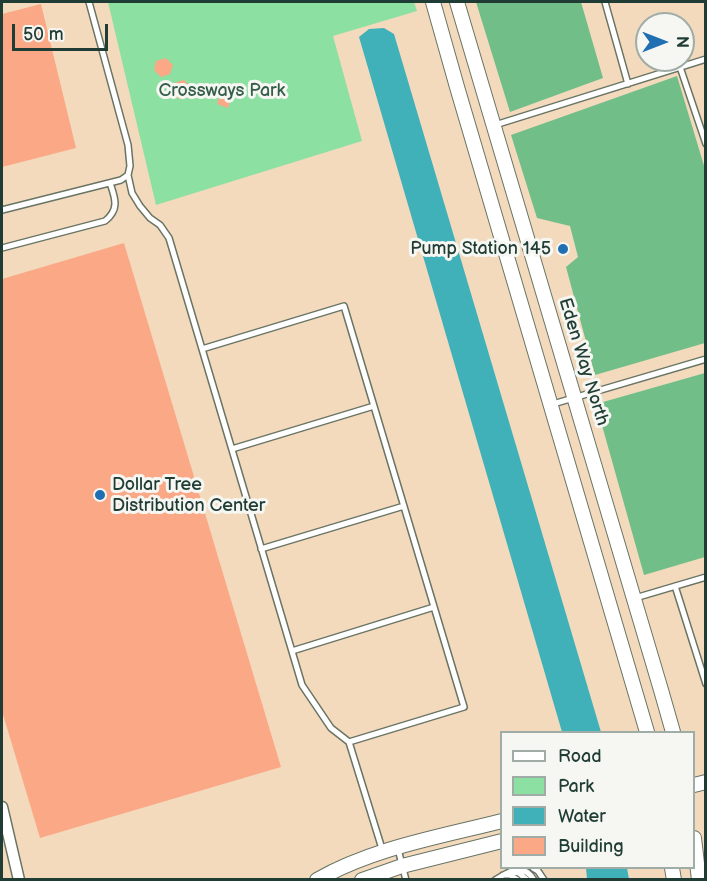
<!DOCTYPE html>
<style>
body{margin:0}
#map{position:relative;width:707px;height:881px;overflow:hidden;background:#f3dabd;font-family:"Balsamiq Sans",sans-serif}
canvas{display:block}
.frame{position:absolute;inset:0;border:3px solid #1f3d34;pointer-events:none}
.legend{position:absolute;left:500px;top:731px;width:195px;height:138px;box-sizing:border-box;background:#f6f6f2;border:2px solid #a0aca6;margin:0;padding:8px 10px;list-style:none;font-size:18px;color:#1f3d34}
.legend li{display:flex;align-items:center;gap:12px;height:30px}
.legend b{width:30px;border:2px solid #a0aca6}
.north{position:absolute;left:635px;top:12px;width:60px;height:60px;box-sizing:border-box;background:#f6f6f2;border:2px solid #a0aca6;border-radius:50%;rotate:90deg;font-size:16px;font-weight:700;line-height:24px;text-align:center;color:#1f3d34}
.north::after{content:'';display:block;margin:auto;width:21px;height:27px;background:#1f6fb2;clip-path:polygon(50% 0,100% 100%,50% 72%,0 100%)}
.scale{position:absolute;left:12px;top:24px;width:96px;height:27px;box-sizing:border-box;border:3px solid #1f3d34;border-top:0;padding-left:8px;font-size:18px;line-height:21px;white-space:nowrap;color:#1f3d34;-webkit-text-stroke:4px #f6f6f2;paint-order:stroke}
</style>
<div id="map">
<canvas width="707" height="881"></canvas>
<div class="frame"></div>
<ul class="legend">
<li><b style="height:8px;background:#fff"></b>Road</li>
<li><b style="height:16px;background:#8ce0a2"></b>Park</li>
<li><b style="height:16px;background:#40b1b9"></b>Water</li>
<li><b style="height:16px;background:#faa886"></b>Building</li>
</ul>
<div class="north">N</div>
<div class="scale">50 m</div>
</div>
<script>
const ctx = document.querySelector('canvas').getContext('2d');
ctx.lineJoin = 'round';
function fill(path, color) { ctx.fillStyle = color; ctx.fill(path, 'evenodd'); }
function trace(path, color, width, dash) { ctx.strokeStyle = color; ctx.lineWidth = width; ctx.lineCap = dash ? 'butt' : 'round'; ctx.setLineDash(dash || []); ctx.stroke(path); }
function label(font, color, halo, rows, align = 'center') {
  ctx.font = font + ' "Balsamiq Sans",sans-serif'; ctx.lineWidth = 6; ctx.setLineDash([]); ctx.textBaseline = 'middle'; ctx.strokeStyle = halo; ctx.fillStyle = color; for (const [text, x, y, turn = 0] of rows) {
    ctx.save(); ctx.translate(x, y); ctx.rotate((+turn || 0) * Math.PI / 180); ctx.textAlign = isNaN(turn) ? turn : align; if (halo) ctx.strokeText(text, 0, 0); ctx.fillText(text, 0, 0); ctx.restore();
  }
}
fill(new Path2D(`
 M108,2H414L417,11L333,36L362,141L156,205Z`), '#8ce0a2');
fill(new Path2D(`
 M476,2H581L603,78L510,112Z
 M677,76L705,169V343L595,375L566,267L578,257L570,226L537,218L511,135Z
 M705,373V557L644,575L596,404Z`), '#71be88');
fill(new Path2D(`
 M384,28L394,34L601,732H562L359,37L369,29Z
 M586,868H627L629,879H587Z`), '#40b1b9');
fill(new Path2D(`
 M41,4L76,148L2,167V14Z
 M166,58L173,65L170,74L161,77L154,70L156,61Z
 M184,80L191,87L189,97L179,99L172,93L174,83Z
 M222,88L233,91L228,108L217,104Z
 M124,243L281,767L40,838L2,711V279Z`), '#faa886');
const service = new Path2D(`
 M605,2L628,84
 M680,67L706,144
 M495,125L706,59
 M128,175L132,193L140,206L150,218L160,225L169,238L302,685L331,728L349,742L383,852
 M2,210L121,180L128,175L130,166L128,145L89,2
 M2,248L105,221C120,209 115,198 110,183
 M202,349L344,306L464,707L349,742
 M553,404L706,359
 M232,449L374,406
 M261,549L404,506
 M675,586L706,684
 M635,598L706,577
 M292,651L434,607
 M398,849L406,880
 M533,868L538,871L544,880
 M513,872L519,873L527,880
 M503,875H510L518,880
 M495,880C509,871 523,862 534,880`);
const minor = new Path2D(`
 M2,807L19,880`);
const tertiary = new Path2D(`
 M433,2L457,87L647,732
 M457,2L661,690L673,732
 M694,785L706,782
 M694,838L699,880
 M672,868L674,880
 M317,880C373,848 439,837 502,821
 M362,880L402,866L502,841`);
trace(service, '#697464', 8);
trace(minor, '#697464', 13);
trace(tertiary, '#697464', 16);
trace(service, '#fff', 5);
trace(minor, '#fff', 10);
trace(tertiary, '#fff', 14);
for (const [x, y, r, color] of [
 [563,249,6,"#1f6fb2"],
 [100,495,6,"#1f6fb2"]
]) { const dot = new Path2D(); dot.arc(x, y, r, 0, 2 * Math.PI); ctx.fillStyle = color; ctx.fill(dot); trace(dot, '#f6f6f2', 2); }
label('18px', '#355e4a', '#f6f6f2', [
 ["Crossways Park",222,91]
]);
label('18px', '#1f3d34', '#f6f6f2', [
 ["Pump Station 145",551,249],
 ["Dollar Tree",112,485,"left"],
 ["Distribution Center",112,506,"left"]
], 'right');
label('18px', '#1f3d34', '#f6f6f2', [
 ["Eden Way North",583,362,73]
]);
</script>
